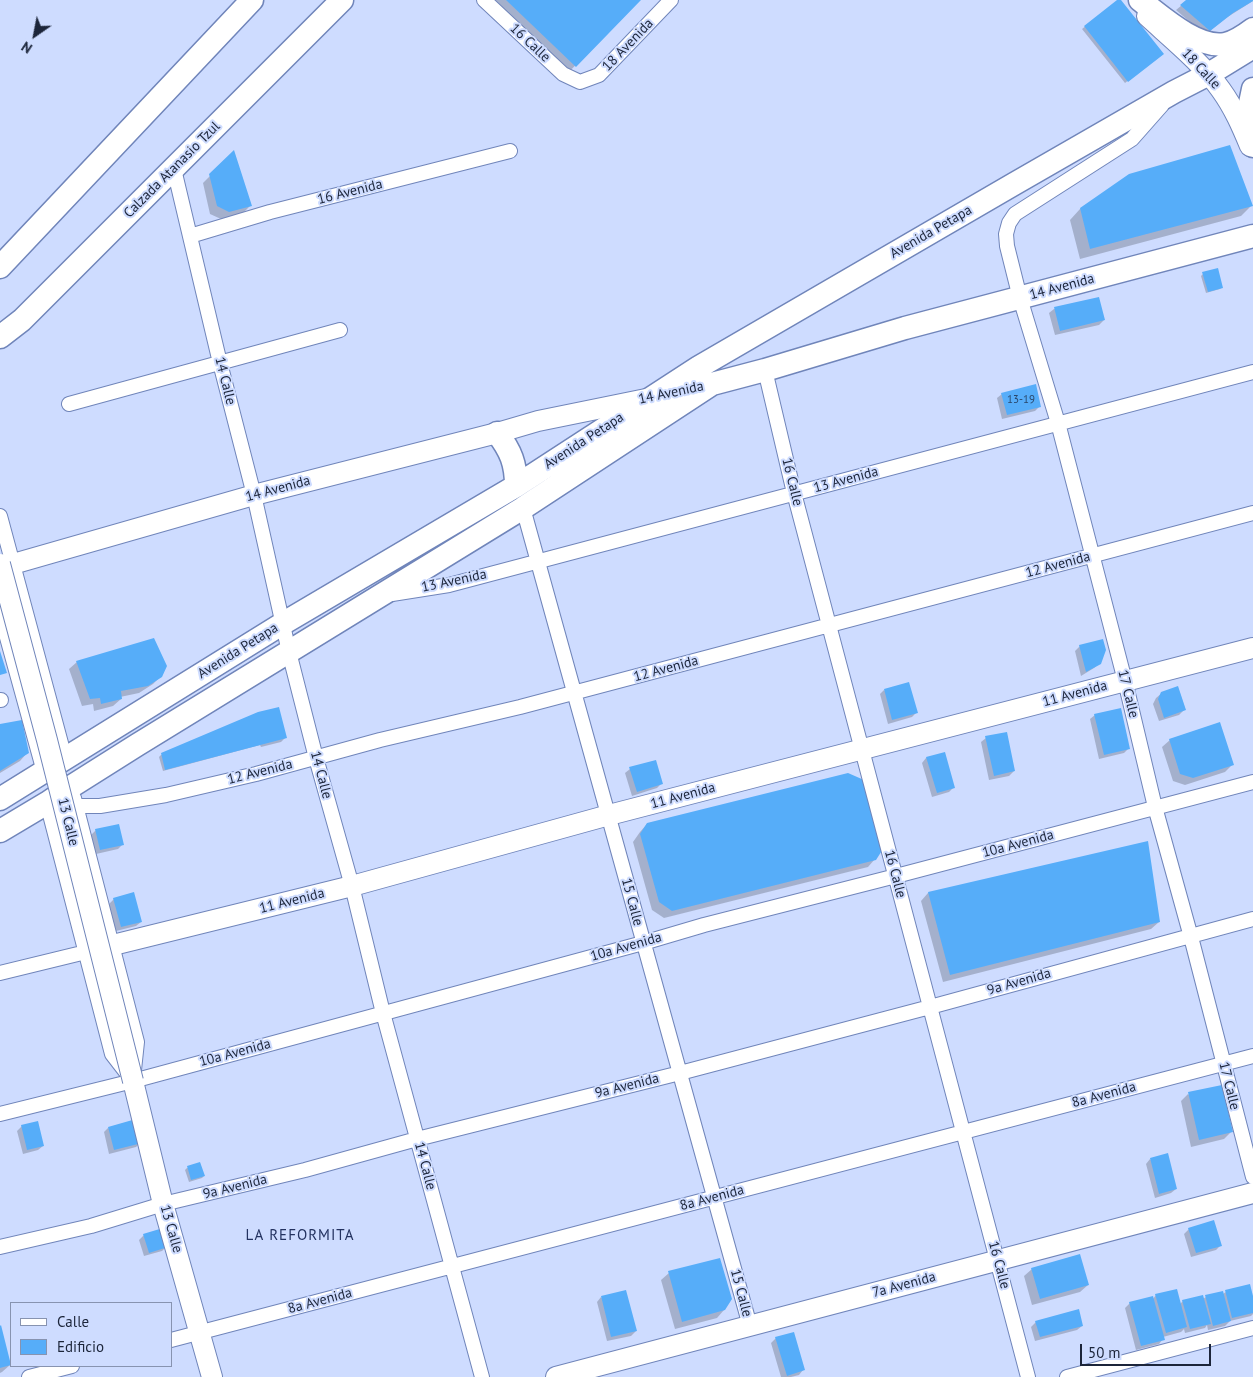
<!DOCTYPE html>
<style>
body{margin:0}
#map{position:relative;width:1253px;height:1377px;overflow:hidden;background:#cedcff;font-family:"PT Sans",sans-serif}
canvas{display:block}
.legend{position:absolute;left:10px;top:1302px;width:162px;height:65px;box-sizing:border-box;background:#cedcff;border:1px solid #8793b0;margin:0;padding:6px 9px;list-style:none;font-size:15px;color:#1c253a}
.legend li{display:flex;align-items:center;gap:10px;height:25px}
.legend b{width:25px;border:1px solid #8793b0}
.north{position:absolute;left:10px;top:10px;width:50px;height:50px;-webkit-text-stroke:4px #cedcff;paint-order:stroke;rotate:213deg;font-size:14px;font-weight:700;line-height:20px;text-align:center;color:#1c253a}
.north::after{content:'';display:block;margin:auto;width:18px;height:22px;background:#1c253a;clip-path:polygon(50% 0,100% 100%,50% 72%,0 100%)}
.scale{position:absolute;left:1080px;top:1344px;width:131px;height:22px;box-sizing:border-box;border:2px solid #1c253a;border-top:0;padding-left:6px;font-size:15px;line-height:18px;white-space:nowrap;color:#1c253a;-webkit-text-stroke:4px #cedcff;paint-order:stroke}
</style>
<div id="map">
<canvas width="1253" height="1377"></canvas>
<ul class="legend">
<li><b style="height:6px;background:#fff"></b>Calle</li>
<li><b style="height:14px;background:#56adf9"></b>Edificio</li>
</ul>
<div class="north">N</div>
<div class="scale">50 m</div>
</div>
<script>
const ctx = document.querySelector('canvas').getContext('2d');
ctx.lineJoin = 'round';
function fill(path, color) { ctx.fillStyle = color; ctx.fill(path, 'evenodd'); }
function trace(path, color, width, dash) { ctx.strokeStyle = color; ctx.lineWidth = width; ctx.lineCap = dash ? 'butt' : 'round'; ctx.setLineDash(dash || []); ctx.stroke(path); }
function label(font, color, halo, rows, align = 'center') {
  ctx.font = font + ' "PT Sans",sans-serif'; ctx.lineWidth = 4; ctx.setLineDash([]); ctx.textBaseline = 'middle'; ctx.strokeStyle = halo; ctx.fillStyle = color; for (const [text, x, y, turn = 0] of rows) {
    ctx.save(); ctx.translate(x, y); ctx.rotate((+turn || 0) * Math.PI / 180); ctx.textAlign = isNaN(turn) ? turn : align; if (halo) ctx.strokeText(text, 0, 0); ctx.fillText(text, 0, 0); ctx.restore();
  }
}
fill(new Path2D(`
 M485,0H639L565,76Z
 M1119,0L1160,55L1125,83L1082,29Z
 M1188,0H1253V1L1226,18L1205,35L1176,10Z
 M234,152L251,205L243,213L221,219L210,214L203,183Z
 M1251,206L1241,216L1080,259L1070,220L1080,209Z
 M1203,274L1222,287L1220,289L1206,293L1201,276Z
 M1098,298L1104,320L1099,325L1055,335L1049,313L1054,309Z
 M1002,394L1040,406L1035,411L1002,419L997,398Z
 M1080,646L1100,663L1094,668L1081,676L1075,651Z
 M77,662L161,676L153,684L139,693L120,697L121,699L113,706L94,711L93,704L82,706L69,669Z
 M884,690L916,713L912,717L888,724L880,694Z
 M1162,693L1184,710L1179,715L1159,721L1153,704L1156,698Z
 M256,715L286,737L281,742L261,747L260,745L163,771L159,757L161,755Z
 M1095,715L1129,748L1124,753L1099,759L1090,719Z
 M0,725L27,753L20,761L0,773Z
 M986,738L1014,771L1009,776L989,780L981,742Z
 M1170,740L1233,764L1225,772L1185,785L1173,781L1162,747Z
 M944,753L954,787L949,792L932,797L922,763L926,758Z
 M630,769L661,784L657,788L632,796L625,773Z
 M647,824L875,859L868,867L664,918L652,910L633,842L640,832Z
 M96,830L123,844L118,849L96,854L91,835Z
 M1147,843L1159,922L1151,929L943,982L921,901L928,893Z
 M114,899L141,922L136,926L116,931L109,904Z
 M1188,1094L1231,1132L1224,1139L1191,1147L1181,1101Z
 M22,1126L43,1146L38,1150L23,1154L17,1131Z
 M108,1128L141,1142L136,1147L109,1154L104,1132Z
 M1150,1159L1176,1189L1171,1193L1155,1198L1146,1164Z
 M200,1163L204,1176L202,1178L189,1182L185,1170L187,1168Z
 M1189,1229L1221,1245L1216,1250L1191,1257L1184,1234Z
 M144,1235L167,1246L162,1251L144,1256L139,1240Z
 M1032,1269L1088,1285L1080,1292L1032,1305L1024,1276Z
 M669,1273L724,1310L717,1318L675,1329L661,1280Z
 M1226,1292L1253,1301V1314L1251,1316L1230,1321L1225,1326L1208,1330L1207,1325L1205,1328L1185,1333L1184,1329L1181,1332L1163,1337V1339L1159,1344L1136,1350L1125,1308L1130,1303L1153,1299L1156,1295L1180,1304L1183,1301L1203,1299L1206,1297L1223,1294Z
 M601,1297L636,1331L631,1336L607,1341L597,1302Z
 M1036,1322L1082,1326L1077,1330L1035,1341L1031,1327Z
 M0,1328L10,1365L2,1372L0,1373Z
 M776,1338L803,1370L799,1375L791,1377H781L771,1343Z`), '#0003');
fill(new Path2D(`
 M506,0H641L576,67Z
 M1117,0H1121L1164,54L1128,82L1084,26Z
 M1186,0H1253V1L1233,13L1210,31L1180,5Z
 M1230,145L1253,206L1090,249L1080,208L1129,174Z
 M234,150L252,206L229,212L217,206L209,174Z
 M1218,268L1223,288L1208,292L1202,272Z
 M1099,297L1105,320L1060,331L1054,307Z
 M1036,384L1041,407L1007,415L1001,393Z
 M154,638L167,666L162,677L148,686L121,691L122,699L101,704L100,698L90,699L76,661Z
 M1103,639L1106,650L1101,664L1086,672L1079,645Z
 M0,651L7,673L0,675Z
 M909,682L918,713L892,720L884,689Z
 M1178,686L1186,710L1164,718L1158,699L1161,692Z
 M279,707L287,738L165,770L161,753L258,712Z
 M1121,708L1130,749L1104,755L1094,714Z
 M22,720L29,753L0,771V724Z
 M1220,722L1234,765L1193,778L1180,774L1169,739Z
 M1007,732L1015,771L994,776L985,736Z
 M945,752L955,788L937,793L926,757Z
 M656,760L663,784L637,792L629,767Z
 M848,773L864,780L883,849L876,860L672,911L659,902L640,834L647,823Z
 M119,824L124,845L100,850L95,829Z
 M1148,841L1160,922L950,975L928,892Z
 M134,892L142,922L121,927L113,898Z
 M1222,1085L1233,1132L1199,1140L1188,1092Z
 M136,1119L142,1143L114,1150L108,1127Z
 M38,1121L44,1146L27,1150L21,1125Z
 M1168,1153L1177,1189L1159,1194L1150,1158Z
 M200,1162L205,1176L191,1180L187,1166Z
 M1214,1220L1222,1246L1196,1253L1188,1228Z
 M163,1228L168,1247L149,1253L143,1234Z
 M1080,1254L1089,1285L1040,1299L1031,1268Z
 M720,1258L732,1299L725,1310L682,1322L668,1271Z
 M1250,1284L1253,1296V1313L1232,1318L1225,1290Z
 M1177,1289L1187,1327L1166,1333L1155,1294Z
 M626,1290L637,1331L611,1337L601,1296Z
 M1223,1291L1231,1321L1213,1326L1205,1295Z
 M1203,1295L1211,1324L1190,1329L1182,1300Z
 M1153,1296L1165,1340L1141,1346L1129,1302Z
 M1079,1309L1083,1326L1040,1337L1035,1321Z
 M1,1325L11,1365L0,1368V1326Z
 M794,1332L805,1370L787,1376L775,1337Z`), '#56adf9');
const street = new Path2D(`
 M484,0L563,74L580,82L599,75L671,0
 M1162,105L1132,139L1015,214L1009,223L1006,234L1007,246L1020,298L1058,423L1125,681L1155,807L1191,937L1253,1177
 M174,169L220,363L254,495L289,652L316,758L352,886L383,1013L482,1377
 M190,236L270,212L510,151
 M765,370L794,493L1028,1377
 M69,404L340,330
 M523,508L750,1326
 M0,516L65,758
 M392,594L449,585L1253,372
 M0,612L44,772
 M0,700H1
 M74,798L137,1042L134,1070
 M47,803L112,1054L129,1076
 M76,806H100L166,795L256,774L380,740L520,707L1253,513
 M0,973L86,952
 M0,1114L133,1081L643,943L704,925L896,876L1253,782
 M0,1247L91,1226L163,1204L305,1170L417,1139L680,1073L930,1007L1253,919
 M171,1340L1253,1056
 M29,1377L72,1366
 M1067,1377L1253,1328`);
const secondary = new Path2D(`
 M1147,16C1171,38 1203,64 1221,90C1234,108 1242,127 1250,146
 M0,566L13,564L254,495L497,433L538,421L646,399
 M113,945L352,886L609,815L1253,648
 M133,1081L163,1204L212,1377
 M556,1377L1253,1193`);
const primary = new Path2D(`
 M1140,0C1161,16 1197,49 1225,44C1235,42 1245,35 1253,29
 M1253,89L1249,108L1253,146
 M0,267L252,0
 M0,337L22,320L342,0
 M497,433C511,451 516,464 516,486
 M0,799L282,624L516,486L699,367L1014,184L1174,92L1209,74L1253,47
 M0,831L47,803L72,786L137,745L523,508L712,384L765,370L905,328L1253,236`);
trace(street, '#7085ba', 16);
trace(secondary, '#7085ba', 22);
trace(primary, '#7085ba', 25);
trace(street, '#fff', 14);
trace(secondary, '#fff', 20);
trace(primary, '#fff', 22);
const secondaryBridge = new Path2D(`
 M0,564L47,740L133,1081`);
trace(secondaryBridge, '#7085ba', 22, []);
trace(secondaryBridge, '#fff', 20);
label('11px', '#2a476a', null, [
 ["13-19",1021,400]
]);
label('14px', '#1c253a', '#cedcff', [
 ["16 Calle",530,43,43],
 ["18 Avenida",628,45,-46],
 ["18 Calle",1201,69,47],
 ["Calzada Atanasio Tzul",172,170,-45],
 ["16 Avenida",350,192,-14],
 ["Avenida Petapa",931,232,-30],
 ["14 Avenida",1062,287,-15],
 ["14 Calle",225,381,76],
 ["14 Avenida",671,393,-12],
 ["Avenida Petapa",584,441,-33],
 ["13 Avenida",846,480,-15],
 ["16 Calle",792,482,76],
 ["14 Avenida",278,489,-15],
 ["12 Avenida",1058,565,-15],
 ["13 Avenida",454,581,-12],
 ["Avenida Petapa",238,651,-32],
 ["12 Avenida",666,669,-15],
 ["11 Avenida",1075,694,-15],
 ["17 Calle",1128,694,76],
 ["12 Avenida",260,772,-14],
 ["14 Calle",321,775,75],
 ["11 Avenida",683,796,-15],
 ["13 Calle",68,822,76],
 ["10a Avenida",1018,844,-15],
 ["16 Calle",895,874,75],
 ["11 Avenida",292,901,-14],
 ["15 Calle",632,902,75],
 ["10a Avenida",626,947,-16],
 ["9a Avenida",1019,982,-16],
 ["10a Avenida",235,1053,-15],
 ["9a Avenida",627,1086,-14],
 ["17 Calle",1229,1086,76],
 ["8a Avenida",1104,1095,-15],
 ["14 Calle",425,1166,75],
 ["9a Avenida",235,1187,-14],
 ["8a Avenida",712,1198,-15],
 ["13 Calle",171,1229,74],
 ["16 Calle",999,1265,75],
 ["7a Avenida",904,1285,-15],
 ["15 Calle",741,1293,75],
 ["8a Avenida",320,1301,-15]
]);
ctx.letterSpacing = '1px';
label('15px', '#233260', '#cedcff', [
 ["LA REFORMITA",300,1236]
]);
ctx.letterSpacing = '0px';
</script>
